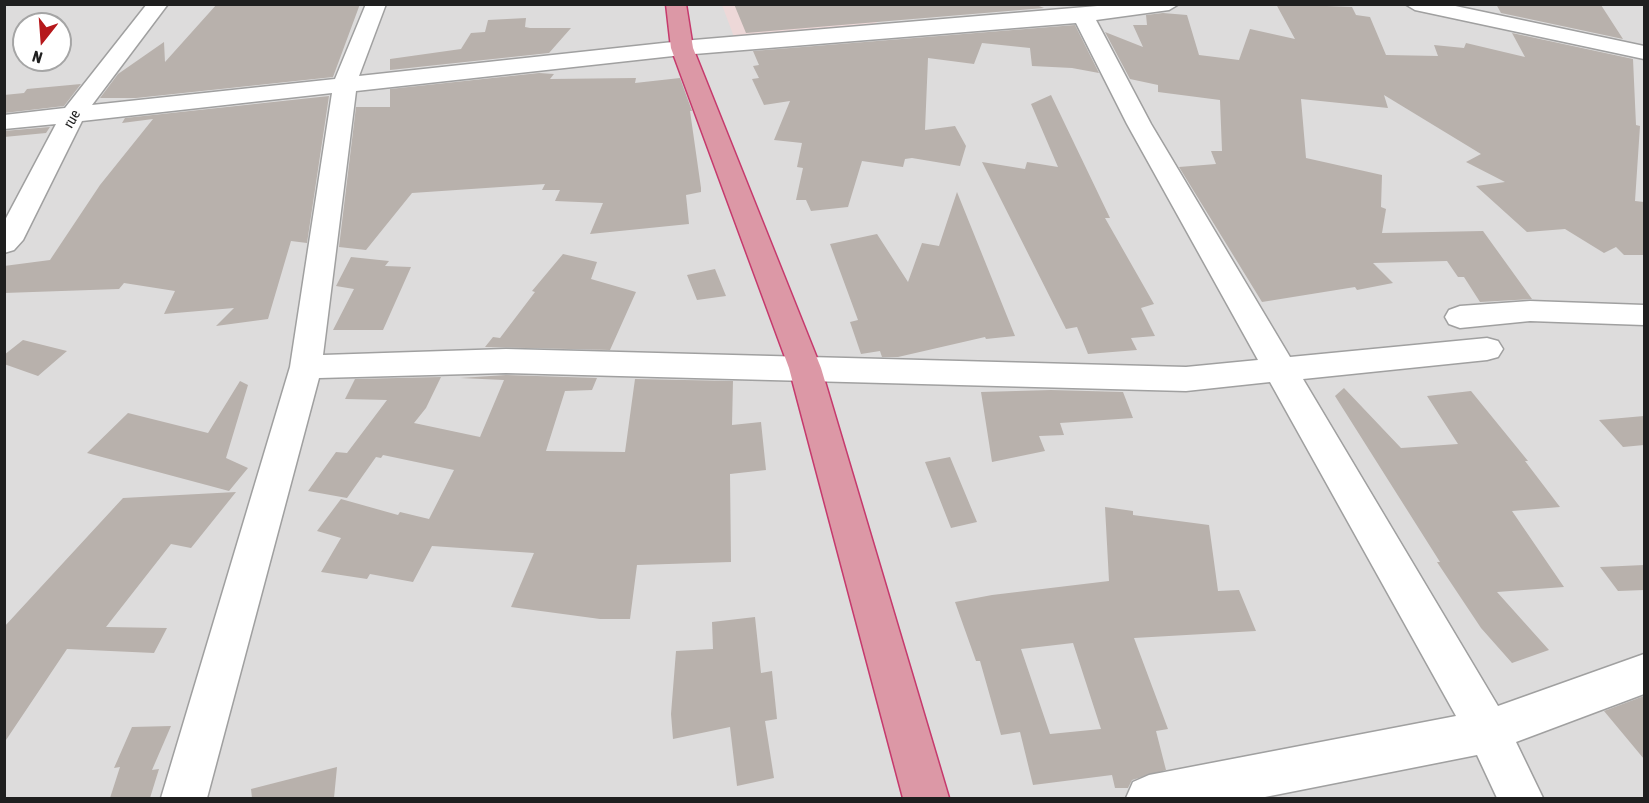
<!DOCTYPE html>
<style>
body{margin:0}
#map{position:relative;width:1649px;height:803px;overflow:hidden;background:#efece6;font-family:"Asap Condensed",sans-serif}
canvas{display:block}
.frame{position:absolute;inset:0;border:6px solid #1f1f1f;pointer-events:none}
.north{position:absolute;left:12px;top:12px;width:60px;height:60px;box-sizing:border-box;background:#fff;border:2px solid #a5a5a5;border-radius:50%;rotate:197deg;font-size:16px;font-weight:700;line-height:24px;text-align:center;color:#1f1f1f}
.north::after{content:'';display:block;margin:auto;width:21px;height:27px;background:#b6181b;clip-path:polygon(50% 0,100% 100%,50% 72%,0 100%)}
</style>
<div id="map">
<canvas width="1649" height="803"></canvas>
<div class="frame"></div>
<div class="north">N</div>
</div>
<script>
const ctx = document.querySelector('canvas').getContext('2d');
ctx.lineJoin = 'round';
function fill(path, color) { ctx.fillStyle = color; ctx.fill(path, 'evenodd'); }
function trace(path, color, width, dash) { ctx.strokeStyle = color; ctx.lineWidth = width; ctx.lineCap = dash ? 'butt' : 'round'; ctx.setLineDash(dash || []); ctx.stroke(path); }
function label(font, color, halo, rows, align = 'center') {
  ctx.font = font + ' "Asap Condensed",sans-serif'; ctx.lineWidth = 4.5; ctx.setLineDash([]); ctx.textBaseline = 'middle'; ctx.strokeStyle = halo; ctx.fillStyle = color; for (const [text, x, y, turn = 0] of rows) {
    ctx.save(); ctx.translate(x, y); ctx.rotate((+turn || 0) * Math.PI / 180); ctx.textAlign = isNaN(turn) ? turn : align; if (halo) ctx.strokeText(text, 0, 0); ctx.fillText(text, 0, 0); ctx.restore();
  }
}
fill(new Path2D(`
 M5,5H1644V798H5ZM24,24H60V60H24Z`), '#dddcdc');
fill(new Path2D(`
 M722,5H866L878,25L737,45Z`), '#edd8d8');
fill(new Path2D(`
 M217,4H360L333,77L136,98H100L118,74L164,42L165,62Z
 M734,4H1034L1044,8L746,33Z
 M1276,4L1352,7L1356,15L1370,17L1386,55L1438,56L1434,45L1464,48L1466,43L1525,57L1512,33L1633,59L1636,125L1640,126L1635,201L1644,202V255H1624L1616,247L1604,253L1565,229L1527,232L1476,186L1505,182L1466,162L1481,154L1384,95L1388,108L1301,99L1306,158L1382,175L1381,207L1386,209L1382,233L1483,231L1532,299L1480,302L1464,277H1458L1447,261L1373,263L1393,283L1357,290L1355,287L1262,302L1179,167L1216,164L1211,151H1222L1220,100L1158,92V85L1130,79L1105,32L1143,47L1133,25H1147L1146,15L1163,13L1187,15L1199,55L1239,60L1250,29L1295,39Z
 M1496,4L1601,5L1623,39L1501,13Z
 M526,18L525,27L530,28H571L549,53L390,70V59L461,49L471,33L485,32L488,20Z
 M1075,25L1099,73L1072,68L1032,66L1030,48L982,43L974,64L928,58L925,130L955,126L966,146L960,166L912,158L905,159L903,167L862,161L848,207L811,211L806,200H796L803,168L797,167L802,143L774,140L790,101L764,105L752,79L759,78L753,66L759,65L753,51Z
 M539,73L554,74L550,79L636,78L635,83L680,78L692,111H690L701,188V192L686,195L689,224L590,234L603,203L555,201L560,190H542L545,184L412,193L366,250L339,247L356,107H390V89Z
 M81,84L64,106L4,113V95L24,93L27,89Z
 M1051,95L1110,218H1105L1154,304L1141,308L1155,336L1131,338L1137,350L1088,354L1077,327L1066,329L982,162L1025,169L1027,162L1058,167L1031,104Z
 M329,96L307,243L291,241L268,319L216,326L234,308L164,314L175,291L124,283L119,289L4,293V266L50,260L100,185L153,119L122,123L125,118Z
 M50,127L46,133L4,137V131Z
 M957,192L1015,336L986,339L985,337L898,357H882L880,351L861,354L850,322L858,320L830,244L877,234L908,282L922,243L939,246Z
 M563,254L597,262L591,279L636,292L610,350L485,347L493,337L500,338L535,292L532,291Z
 M351,257L389,261L385,266L411,267L383,330H333L354,289L336,286Z
 M715,269L726,296L697,300L687,275Z
 M23,340L67,351L38,376L4,364V355Z
 M506,375L597,378L592,390L565,391L546,451L625,452L635,379L733,381L732,425L761,422L766,470L730,474L731,562L637,565L630,619H600L511,607L534,553L432,546L413,582L370,574L367,579L321,572L341,538L317,531L341,499L398,515L400,512L429,519L454,470L383,455L381,458L376,457L347,498L308,491L336,452L347,453L387,400L345,399L355,379L441,377L426,408L414,423L480,437L504,380L460,378Z
 M240,381L248,385L226,458L248,468L229,491L87,453L128,413L208,433Z
 M1344,388L1401,448L1458,444L1427,396L1471,391L1528,461H1525L1560,507L1512,511L1564,587L1497,592L1549,650L1512,663L1481,628L1437,562H1440L1335,396Z
 M1051,390L1123,392L1133,418L1060,423L1064,435L1039,436L1045,451L992,462L981,392Z
 M1644,416V445L1623,447L1599,420Z
 M950,457L977,522L951,528L925,462Z
 M236,492L191,548L171,544L106,627L167,628L154,653L67,649L4,743V627L123,498Z
 M1105,507L1133,511V515L1209,525L1218,591L1239,590L1256,631L1134,638L1168,729L1156,731L1166,770L1132,780L1128,788H1115L1112,775L1033,785L1020,732L1001,735L980,661H976L955,602L992,595L1109,581ZM1073,643L1101,729L1050,734L1021,649Z
 M1644,565V590L1618,591L1600,567Z
 M755,617L761,673L772,671L777,719L765,721L774,778L737,786L730,727L673,739L671,714L676,651L713,649L712,622Z
 M1644,696V759L1604,711Z
 M171,726L152,770L159,769L150,798H110L120,767L114,768L132,727Z
 M337,767L334,798H252L251,789Z`), '#b8b1ac');
const minor = new Path2D(`
 M147,4H168L92,105L335,79L366,4H386L359,76L682,41L1121,4H1179L1169,10L1096,20L1151,124L1290,357L1487,338L1498,341L1503,349L1498,357L1487,360L1303,379L1498,706L1644,654V694L1516,742L1543,798H1497L1477,755L1260,798H1126L1133,782L1149,775L1456,716L1270,382L1186,391L506,373L319,378L207,798H161L290,367L332,93L82,121L23,240L14,250L4,253V222L56,124L4,129V115L65,108ZM1076,23L1127,124L1258,360L1186,367L506,349L323,355L356,91L682,55Z
 M1405,4H1446L1644,46V59L1415,10Z
 M1530,301L1644,305V325L1530,321L1460,328L1449,324L1445,317L1449,310L1460,306Z`);
const highway = new Path2D(`
 M666,4H686L693,48L821,368L949,798H903L789,368L671,48Z`);
trace(minor, '#a0a0a0', 3);
trace(highway, '#c63a6d', 3);
fill(minor, '#fff');
fill(highway, '#dc98a6');
label('15px', '#1f1f1f', '#fff', [
 ["rue",72,119,-60]
]);
</script>
